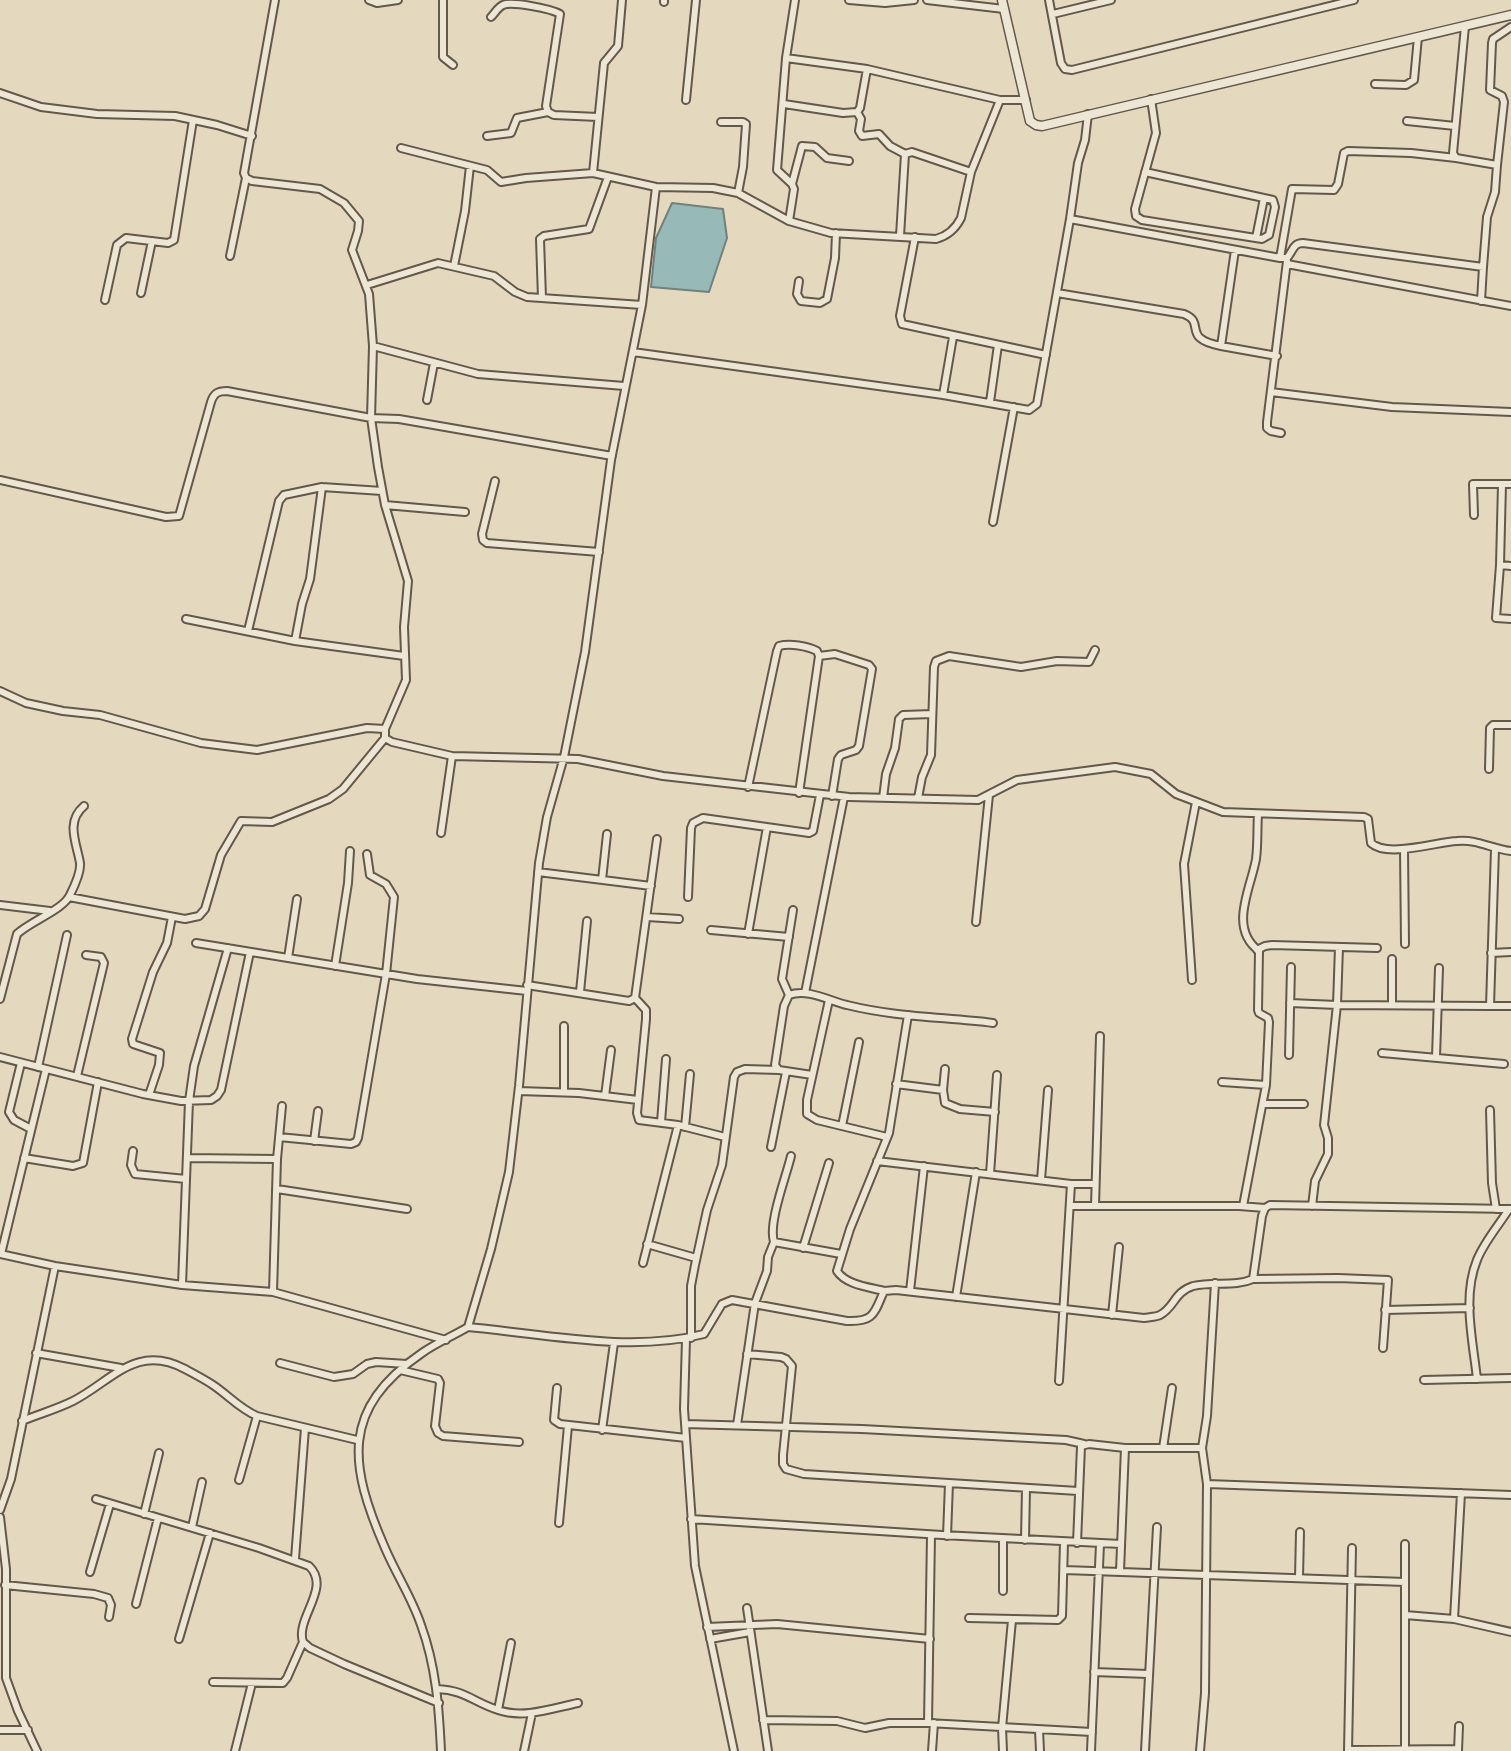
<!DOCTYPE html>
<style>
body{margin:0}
canvas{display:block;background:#e4d8bf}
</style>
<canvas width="1511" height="1751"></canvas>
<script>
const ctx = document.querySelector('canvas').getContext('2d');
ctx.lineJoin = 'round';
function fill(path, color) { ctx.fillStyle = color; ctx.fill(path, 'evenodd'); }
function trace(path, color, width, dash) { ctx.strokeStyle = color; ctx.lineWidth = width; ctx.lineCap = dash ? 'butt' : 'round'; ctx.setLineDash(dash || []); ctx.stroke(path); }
const water = new Path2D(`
 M672,203L723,209L727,238L709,292L651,287L656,238Z`);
fill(water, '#97b9b8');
trace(water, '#71817c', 2);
const minor = new Path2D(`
 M275,0L244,173L246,178L252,181L320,189L344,203L359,221L358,231L352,250L369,294L373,346L371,418L378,467L385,505L408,581L404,627L406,680L385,729V738L392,742L452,756L578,759L663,776L849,797L978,800L1017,780L1115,767L1151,774L1176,794L1223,812L1364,817L1368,819L1371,843C1387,858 1436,842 1457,841C1478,839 1491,849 1511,851
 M369,0L377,3L398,0
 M443,0V57L453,65
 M849,0L885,3L914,0
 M927,0L1004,9
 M1049,0L1061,63L1065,69L1072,70L1354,0
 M664,2V0
 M1053,14L1111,0
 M491,17C495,13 498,7 503,5C512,1 552,9 560,14L546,106L548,112L554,115L598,117
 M786,58L867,69L1000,100H1026
 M1375,84L1406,85L1414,80L1418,37
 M0,93L41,107L97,114L175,116L217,125L252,136
 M686,100L696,0
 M784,104L843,113L857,112L860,108L867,69
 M857,112L861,119L859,131L862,136L879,134L890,146L905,154
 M1407,121L1455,126
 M721,122H743L746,124L743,167L738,193
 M487,136L511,133L517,118L548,112
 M401,148L487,170L501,182L526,178L593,173L656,187L713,188L738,193L789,221L831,233L936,239C947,236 956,228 961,218L971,172L1000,100
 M1497,165L1504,102L1502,96L1490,90L1492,43L1493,39L1511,27
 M1145,172L1273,200L1275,207L1269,235L1262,239L1142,220L1136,216L1135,209L1156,133L1151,99
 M593,173L604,63L618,46L622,0
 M792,184L802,146L815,147L827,158L849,161
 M1070,219L1280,258H1287C1293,251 1293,243 1303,243L1483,267L1487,217L1495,192L1497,165L1456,158L1453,153L1465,26
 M789,221L794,189L792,184L777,170L786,58L795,0
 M900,236L905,154L912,152L971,172
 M915,237L900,316L902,324L1046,355
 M1256,238L1264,198
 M1235,250L1221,346L1277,356
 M230,256L246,178
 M1280,258L1292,189L1334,190L1338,184L1344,153L1348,151L1411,153L1456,158
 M1287,264L1511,306
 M454,266L465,211L470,166
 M799,281L797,294L801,301L820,303L827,299L835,258L836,233
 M367,285L438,263L494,276L515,292L527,297L642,305
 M141,293L152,241
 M1057,293L1184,314C1207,323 1180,338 1221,346
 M542,298L540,239L544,236L589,229L608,177
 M105,300L117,245L126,238L168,243L174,240L193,120
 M1481,301L1483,267
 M373,346L478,374L624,386
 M633,352L943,395L1029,410L1037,404L1038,398L1070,219L1078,163L1085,140L1088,114
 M1271,392L1392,407L1511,412
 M943,395L953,337
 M427,400L434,363
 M990,402L998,345
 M1281,433L1271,431L1267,428V422L1287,261
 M0,480L166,517L179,516L211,402C214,393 218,391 227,391L371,418L399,419L612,456
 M495,481L482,534L483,540L487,543L599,552
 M1502,484L1500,565L1496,618L1511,619
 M385,505L465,512
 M1474,515L1473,484H1511
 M993,522L1014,407
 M1500,565L1511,566
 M186,619L295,641L404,656
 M248,631L279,501L284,495L322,487L382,491
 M295,641L302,604L310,579L322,487
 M819,656L835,654L869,665L872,669L859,746L856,750L841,755L838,759L832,796
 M0,691L26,703L63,711L100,715L201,743L257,750L367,728L385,729
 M1489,769L1490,728L1493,725H1511
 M748,787L777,651L779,646C790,643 807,646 817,651L819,656L799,793
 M883,798L886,774L895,748L899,719L903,715L932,714
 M918,798L922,777L931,755L934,667L936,661L949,656L1021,667L1057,661L1089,662L1095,650
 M441,833L452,756
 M1404,849L1405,944
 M538,872L651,886
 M602,880L607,834
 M69,897L185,919L199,916L205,909L221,855L241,821L272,822L329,799L343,789L385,738
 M688,897L691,828L693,823L703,818L809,833L813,831L820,795
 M0,905L50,911
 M647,917L679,919
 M976,922L989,795
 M711,930L789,937
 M748,934L767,827
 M196,943L417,979L527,991
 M1257,950L1265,946L1272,945L1377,948
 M1491,953L1511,952
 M288,958L297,899
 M1392,959V1004
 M335,966L348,883L350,851
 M1192,980L1184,864L1196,802
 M527,985L629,1001L635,998L657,839
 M580,992L587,921
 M805,993L844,797
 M789,995L782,979L793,910
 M635,998L646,1010V1019L637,1113L639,1120L678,1125L725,1137
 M0,999L17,934C31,921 63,910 70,895C74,887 81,871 80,863C77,844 65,822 84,806
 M829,1000L807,1100V1114L817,1120L887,1137
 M1290,1003L1337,1005L1339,947
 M1490,1006H1511
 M564,1026V1092
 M1382,1053L1504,1064
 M1289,1055L1291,967
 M0,1057L143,1094L181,1101L211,1100L217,1096L221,1090L250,952
 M1436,1057L1439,968
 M21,1063L9,1112L14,1120L31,1129
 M38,1067L67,935
 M945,1069L943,1090L945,1103L960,1109L995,1112
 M812,1075L779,1070L775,1065L784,1006L789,995C808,988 829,1001 847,1005C895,1017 944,1017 993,1023
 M77,1076L104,963L101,957L86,955
 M1222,1082L1266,1085
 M896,1084L943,1090
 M519,1091L579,1093L638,1100
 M149,1095L159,1065L160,1053L133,1044L132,1039L153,972L167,943L172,917
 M605,1096L611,1050
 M1263,1104H1304
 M1490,1110L1492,1183L1496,1209
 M661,1122L666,1059
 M842,1126L859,1042
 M685,1127L690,1074
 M279,1137L351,1144L356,1142L358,1138L386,974L394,897L386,884L370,875L367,854
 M314,1141L318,1111
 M771,1147L786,1072
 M133,1151L131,1165L135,1174L186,1179
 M791,1156C786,1177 768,1223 774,1242L841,1254
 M24,1158L73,1166L83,1163L98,1082
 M187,1158L277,1159
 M877,1161L1071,1184H1095
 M990,1174L997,1075
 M1041,1180L1048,1090
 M277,1189L407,1209
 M1071,1206H1239L1265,1208
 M1095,1206L1100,1036
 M1243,1206L1266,1085L1269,1022L1268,1018L1259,1013L1258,1010L1259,951C1228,928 1251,888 1256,859C1258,844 1257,829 1258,814
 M1312,1206L1315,1181L1328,1154V1138L1324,1125L1337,1005L1490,1006L1495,849
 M647,1244L696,1258
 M803,1248L829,1163
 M0,1254L55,1266L182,1285L273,1292L446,1340
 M1,1254L46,1069
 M643,1263L678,1125
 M1253,1279L1338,1278L1388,1280L1383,1348
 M1215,1283L1207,1416L1202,1448L1207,1484L1511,1495
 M182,1285L189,1101L194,1066L228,948
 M884,1291C869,1287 846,1285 837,1271L850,1229L889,1133L908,1015
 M910,1291L924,1166
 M273,1292L277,1159L282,1106
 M956,1297L976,1172
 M1385,1310L1470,1308
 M1112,1315L1119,1247
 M468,1327C544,1334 630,1353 704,1334L722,1304L732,1300L847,1321C874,1322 874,1314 884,1291L896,1290L1144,1318C1149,1317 1156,1317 1160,1315C1175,1307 1174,1292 1193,1286C1213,1281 1235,1287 1253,1279L1262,1216L1265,1208L1270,1205L1511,1209
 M691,1338V1286L695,1265L707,1210L722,1165L734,1077L737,1072L745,1069L779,1070
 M686,1339L684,1409L695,1566L734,1751
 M36,1353L121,1368
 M747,1354L781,1357L786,1359L792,1366L783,1455V1464L786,1469L804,1474L1078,1491
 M280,1363L334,1377L353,1374L367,1364L376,1362L407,1364
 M400,1370L438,1379L440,1383L435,1426L438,1433L443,1436L519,1442
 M1477,1379C1473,1341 1462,1297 1477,1260C1484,1242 1499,1225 1509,1209
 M1424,1380L1511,1378
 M1059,1381L1071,1184
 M557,1388L554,1420L560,1424L686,1438
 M22,1421C39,1414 57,1409 73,1401C112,1381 136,1343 185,1369C194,1374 204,1379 213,1385C228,1395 240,1409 257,1416L357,1440
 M685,1424L862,1429L1066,1440L1084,1444
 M737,1425L755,1303L767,1271L768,1257L774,1242
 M602,1430L614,1343
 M1163,1448L1172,1388
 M239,1480L257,1416
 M96,1499L259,1548L309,1566C332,1588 295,1618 303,1642L310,1648L344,1664L439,1703
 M0,1510L11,1479L55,1266
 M144,1514L159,1453
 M0,1517L6,1569V1678L18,1711L37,1751
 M691,1519L942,1535L1121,1544
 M559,1523L568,1426
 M192,1527L202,1482
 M947,1536L949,1483
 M1003,1539V1591
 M1025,1540L1026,1488
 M1077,1543L1081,1446L1089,1444L1125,1448H1202
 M1405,1544V1751
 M295,1559L305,1428
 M1064,1570L1405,1582
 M1120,1571L1125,1448
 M90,1572L110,1504
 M1299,1578L1300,1532
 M5,1585L94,1594L108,1598L111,1605L109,1617
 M136,1604L158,1518
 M747,1608L768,1751
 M1405,1615L1454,1619L1511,1632
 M969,1618L1058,1620L1062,1616L1064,1542
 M1454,1619L1461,1493
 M707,1627L777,1624L930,1639
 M179,1639L210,1533
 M710,1639L750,1632
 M1094,1672L1148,1674
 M213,1682L283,1683L287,1678L303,1642
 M437,1689C465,1690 473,1702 498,1710C524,1719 553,1708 578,1703
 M498,1710L511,1643
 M763,1720L837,1721L865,1728L889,1723H928L1092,1732
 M928,1723L931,1535
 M0,1730H28
 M1039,1730L1040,1751
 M1348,1750L1458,1749
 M235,1751L252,1683
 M441,1751C439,1708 436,1666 421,1625C412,1598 396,1574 385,1548C349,1465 340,1409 422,1353C436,1343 453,1336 468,1327L491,1249L509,1172L519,1086L539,863L547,817L564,757L585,652L611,460L642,305L656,187
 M524,1751L532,1713
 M932,1751L934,1723
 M1003,1751L1002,1728L1012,1620
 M1091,1751L1100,1544
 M1145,1751L1157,1527
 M1200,1751L1205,1693L1207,1484
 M1348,1751L1352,1548
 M1458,1751L1459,1726`);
const tertiary = new Path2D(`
 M1002,0L1030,121L1036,125L1042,126L1511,15`);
trace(minor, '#63584a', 10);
trace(tertiary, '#63584a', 11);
trace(minor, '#ede6d5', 6);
trace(tertiary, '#ede6d5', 8);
</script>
